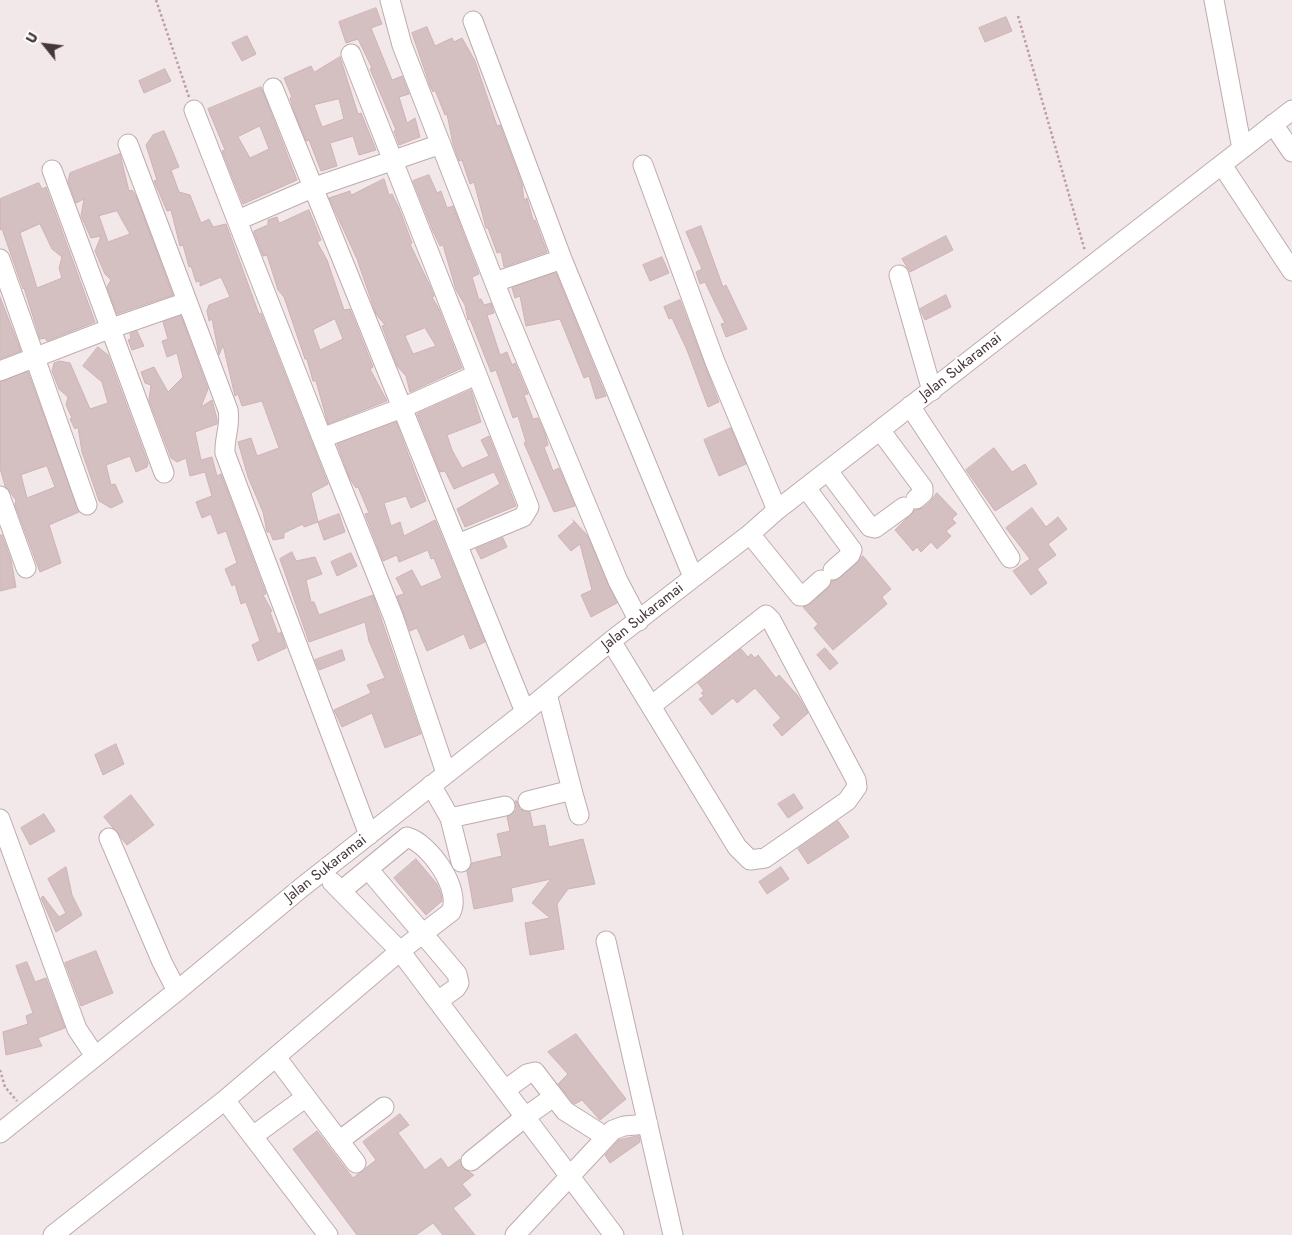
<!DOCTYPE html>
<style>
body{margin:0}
#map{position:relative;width:1292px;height:1235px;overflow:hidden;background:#f3e8e9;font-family:Jost,sans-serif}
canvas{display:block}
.north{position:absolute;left:20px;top:20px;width:50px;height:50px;-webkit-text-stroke:4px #fff;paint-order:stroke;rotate:299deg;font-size:14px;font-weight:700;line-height:20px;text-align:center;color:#463739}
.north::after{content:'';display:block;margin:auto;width:18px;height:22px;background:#463739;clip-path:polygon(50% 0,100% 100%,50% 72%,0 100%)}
</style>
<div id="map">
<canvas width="1292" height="1235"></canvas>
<div class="north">U</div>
</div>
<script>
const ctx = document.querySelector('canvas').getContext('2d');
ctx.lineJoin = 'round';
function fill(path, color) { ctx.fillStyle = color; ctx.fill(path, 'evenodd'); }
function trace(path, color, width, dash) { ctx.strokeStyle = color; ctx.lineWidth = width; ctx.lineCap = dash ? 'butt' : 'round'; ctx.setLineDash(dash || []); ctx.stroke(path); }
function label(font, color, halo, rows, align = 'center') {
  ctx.font = font + ' Jost,sans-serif'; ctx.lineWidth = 4; ctx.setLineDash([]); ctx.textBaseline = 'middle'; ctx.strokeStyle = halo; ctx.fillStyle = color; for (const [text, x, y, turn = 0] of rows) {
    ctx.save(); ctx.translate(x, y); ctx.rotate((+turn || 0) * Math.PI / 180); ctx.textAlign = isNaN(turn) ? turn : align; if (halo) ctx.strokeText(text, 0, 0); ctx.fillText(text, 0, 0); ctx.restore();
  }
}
const building = new Path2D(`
 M376,8L382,24L371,28L392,80L402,76L409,94L399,97L407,123L415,118L420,137L399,145L394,131L396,130L370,69L372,68L358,39L346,43L339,22Z
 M1006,17L1012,31L985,42L979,28Z
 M427,27L435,46L452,38L454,42L462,38L475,61L497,126L500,125L522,184L524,200L527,198L533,220H535L547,252L504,267L501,252L497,253L488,228H486L474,182L470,184L462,160L459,161L453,144L447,114L445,115L435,90L433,92L430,86L412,33Z
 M247,36L256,54L242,61L232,43Z
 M340,57L358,114L361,113L376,150L359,155L353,136L330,143L337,166L321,171L309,140L306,141L294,111L290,98L292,97L284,78L311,66L314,72ZM339,99L344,119L322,127L314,105Z
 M165,69L171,81L144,93L139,81Z
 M261,87L297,180L243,204L222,151L225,150L208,109ZM260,126L269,149L250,158L238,137Z
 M164,131L179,167L171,170L179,192L190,195L201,223L209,219L213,227L226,224L259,314L261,313L328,484L311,493L318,522L304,527L303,524L284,533V538L273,540L270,532H267L263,512L248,477L238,442L251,438L257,456L279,448L262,401L242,406L238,394L235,396L223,345L219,355L212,319L209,321L207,311L209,305L230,297L221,277L200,286V281L196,282L191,266L189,267L183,245L180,246L171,210L167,211L154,181L157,180L146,145L153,135Z
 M120,154L129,191L132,190L136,196L173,295L117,314L107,287L111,280L105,274L95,251L101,236L91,238L81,216L84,199L76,203L68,181L70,173ZM117,211L130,234L108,242L99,216Z
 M429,175L437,193L441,191L447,208L453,206L479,274L472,277L479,300L481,299L484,305L491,303L494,313L487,315L500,355L507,352L512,365L515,363L528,394L524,395L533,419L538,418L545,434L548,445L544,447L553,471L559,468L575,506L554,512L524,443L526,442L518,416L513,418L496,370L491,372L470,319L468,320L465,305L456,290L443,245L440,246L433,231L413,181Z
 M384,179L389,195L392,194L399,208L412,243L410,244L430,286L434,296L432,297L439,309L462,368L410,392L406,376L397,366L382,326L385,325L376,314L357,259L329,198L350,191L351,195ZM425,328L436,346L413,354L405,336Z
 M39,183L42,189L46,187L50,198L95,322L47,341L45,338L40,339L24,288L23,289L2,229L0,230V199ZM40,224L52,249L62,257L59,268L62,278L37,288L20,233Z
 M309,210L321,240L317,242L327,260L344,310L350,309L373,367L370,369L387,401L328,424L316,381H313L307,359H305L284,297L278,290L267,255L263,256L254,233V231L268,225V220L277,217L279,223ZM335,319L343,339L320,350L313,330Z
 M701,226L723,287L726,285L747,329L726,337L721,324L725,323L715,303L705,282L700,284L696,272L702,269L686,232Z
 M946,236L953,250L910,272L902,259Z
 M662,257L669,273L650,281L643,265Z
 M556,273L606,396L596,399L589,376L584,378L560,319L526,326L520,296L515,298L512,288Z
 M946,295L951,307L925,320L920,309Z
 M0,297L21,351L0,359Z
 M680,300L719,402L708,407L687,350L672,318L669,319L664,307Z
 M181,316L208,389L201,407L212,400L217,419V424L195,432L201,460L212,457L217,476L221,474L266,594L263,595L272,611L270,612L278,634L281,632L286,648L258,661L252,645L260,641L251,616L246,602L241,604L235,584L232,586L225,569L237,563L226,531L218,534L211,514L202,518L196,502L212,496L205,472L190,476L186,458L177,462L171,458L149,400L151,385L145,383L141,372L154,367L168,392L183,377L177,353L167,357L162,341L168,339L163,322Z
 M137,331L144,346L132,350L128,340L131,339L130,334Z
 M98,347L108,355L148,463L147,467L136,472L130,456L106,465L111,485L115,484L123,502L111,508L99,501L82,452L78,427L75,429L70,419L72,418L66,405L68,397L59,389L52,371L54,363L60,361L70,363L90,409L108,403L102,382L83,366Z
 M28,372L79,512L49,525L61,563L40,572L15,505L16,500L5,486L0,468V382ZM47,466L55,487L27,498L21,475Z
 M471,390L481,422L447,435L452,450L462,468L489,456L481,440L489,436L516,506L465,527L457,509L500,484L494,472L454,489L445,471L440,472L417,414Z
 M396,422L426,501L411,508L406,496L384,503L391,526L400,522L404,536L435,520L485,642L470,649L464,634L427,651L417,628L410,631L397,596L404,594L396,578L412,570L421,587L442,578L434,558L431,559L428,550L399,562L397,555L383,561L365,514L369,513L358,487L356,488L350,479L337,444Z
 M731,428L746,464L719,476L704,440Z
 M994,448L1012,472L1025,464L1037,484L995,511L966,470Z
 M937,493L957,514L952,519L956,523L946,531L951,536L937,549L931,542L921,552L917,547L913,551L895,530L915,510L923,508L930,502Z
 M1032,508L1046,527L1058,517L1067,529L1048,544L1056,555L1037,569L1047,583L1031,595L1013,571L1030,559L1006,528Z
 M339,514L345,532L324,540L318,522Z
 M573,520L587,535L617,603L591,617L581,595L592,590L580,544L571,551L558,536L574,522Z
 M0,535H2L11,560L16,587L0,591Z
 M503,538L507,547L481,559L476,549Z
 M292,552L296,561L315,557L322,574L306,580L311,602H314L319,615L373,595L421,734L385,748L372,713L342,727L334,710L371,693L367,685L385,678L369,641L365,622L309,642L280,559Z
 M351,553L357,566L337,576L331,562Z
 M863,556L891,589L882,597L887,604L833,650L814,628L818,624L803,607L810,604L828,588L832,581L840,578Z
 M825,648L838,663L830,670L817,655Z
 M741,649L748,657L751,654L755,658L758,655L776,678L779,675L798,696L808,713L782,736L773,725L781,718L755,688L737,703L733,698L712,715L699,699L704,696L701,693L704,691L698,683Z
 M342,650L345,660L319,670L315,660Z
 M116,744L124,764L103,775L95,755Z
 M794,794L803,808L788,818L778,804Z
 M131,795L154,825L127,845L104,817Z
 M515,801H517L520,809L530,812L533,827L545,825L549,847L583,839L595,884L568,889L557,904L564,949L530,955L525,923L550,918L532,903L551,879L511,888L513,901L474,909L467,871L472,863L502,856L497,834L510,831L507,817L516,810Z
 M44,814L55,831L30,845L21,828Z
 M838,821L849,837L808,864L798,849Z
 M416,859L437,884L441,894L442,901L426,915L394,878Z
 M66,867L72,895L82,915L56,932L41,898L43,896L59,917L66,913L48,879Z
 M781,867L789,879L767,894L759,882Z
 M96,951L113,993L81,1006L65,963Z
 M27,962L35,982L46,978L65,1028L38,1038L42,1046L6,1055L3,1032L28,1024L26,1016L33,1013L16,966Z
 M576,1034L626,1099L600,1120L582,1100L575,1104L573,1103L558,1084L568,1074L548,1052Z
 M400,1114L409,1125L398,1133L425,1170L441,1158L448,1168L460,1159L463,1168L474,1175L462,1184L471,1195L453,1208L475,1235H443L433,1223L416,1235H357L293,1149L317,1131L353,1178L376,1160L363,1142Z
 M639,1136L640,1142L610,1163L605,1155L619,1140Z`);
fill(building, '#d4bfc1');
trace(building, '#ceb2b6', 1);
const minor = new Path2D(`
 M390,0L402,45L505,309L618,581L639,621
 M1214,0L1242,149
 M473,21L562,259L693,577
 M351,54L529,507L523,517L458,544
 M273,88L525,712
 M194,110L322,438
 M1273,124L1292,152
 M128,144L228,410C231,425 224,438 225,453L369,835
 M643,165L715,362L777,510
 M1222,165L1292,271
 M52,170L164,473
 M238,220L312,188L441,144
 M0,259L87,505
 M899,275L932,391
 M495,282L562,259
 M0,371L109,329L187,302
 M910,406L1010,558
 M880,430L923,488V493L916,499
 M828,471L870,527L875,528L904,507
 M806,488L852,550L850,555L833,570
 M0,496L26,568
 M750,534L800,596H803L821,580
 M611,641L737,847L750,860L765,858L847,801L857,787L856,780L771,620L766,615L651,706
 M446,773L393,616L322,438L402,408L476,375
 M431,785L450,818L461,862
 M572,790L579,815
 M528,801L572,790L547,694
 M450,818L505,806
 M0,819L77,1029L95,1056
 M109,838L162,962L177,991
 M368,869L457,974L459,983L456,988L438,1001
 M332,882L400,951L614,1235
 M606,941L673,1235
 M276,1057L306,1097
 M505,1090L527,1074L535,1072L565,1111L606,1137
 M225,1100L328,1235
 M0,1133L177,991L301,888L525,712L611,641L750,534L777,510L1292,110
 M253,1136L306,1097L356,1163
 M339,1141L384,1107
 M471,1161L525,1117L552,1098
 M53,1235L225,1100L400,951L451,912C462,889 429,843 407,837L341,891
 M515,1235L613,1130L624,1126L648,1124`);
trace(minor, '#beabad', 21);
trace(new Path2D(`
 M156,0L189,97
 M1018,16L1085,251
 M0,1070L5,1087L17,1101`), '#bf9ea1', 2.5, [2.5, 2.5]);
trace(minor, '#fff', 19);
label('15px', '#463739', '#fff', [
 ["Jalan Sukaramai",961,367,-38],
 ["Jalan Sukaramai",643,617,-38],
 ["Jalan Sukaramai",326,869,-38]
]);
</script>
